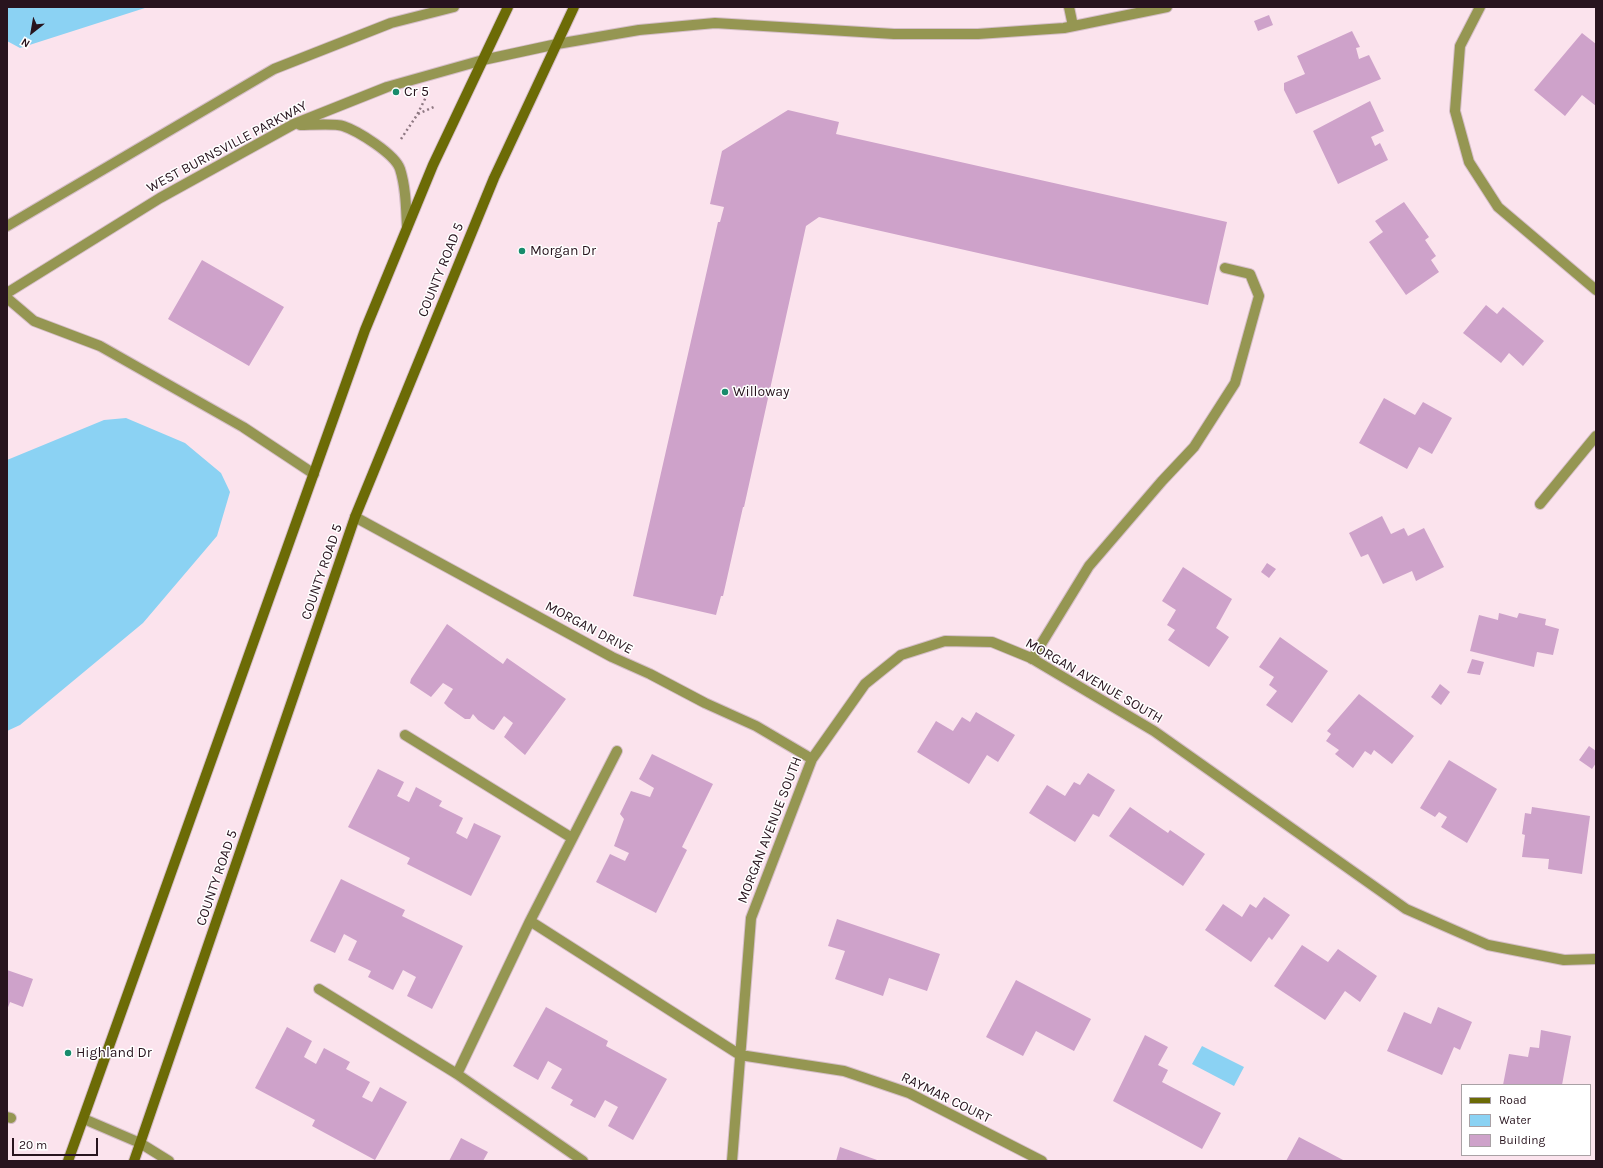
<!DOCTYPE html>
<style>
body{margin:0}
#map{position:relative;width:1603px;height:1168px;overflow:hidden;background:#fbe3ed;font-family:Karla,sans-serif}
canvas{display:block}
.frame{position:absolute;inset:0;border:8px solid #28141e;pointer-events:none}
.legend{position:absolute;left:1461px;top:1084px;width:130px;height:72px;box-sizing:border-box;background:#fff;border:1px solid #a9a1a5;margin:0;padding:5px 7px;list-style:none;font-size:12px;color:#28141e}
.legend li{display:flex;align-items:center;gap:8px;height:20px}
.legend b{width:20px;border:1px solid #a9a1a5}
.north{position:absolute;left:12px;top:12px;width:40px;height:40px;-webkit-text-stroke:3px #fff;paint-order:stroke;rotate:211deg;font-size:11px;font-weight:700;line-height:16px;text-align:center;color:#28141e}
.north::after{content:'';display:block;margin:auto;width:14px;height:18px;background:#28141e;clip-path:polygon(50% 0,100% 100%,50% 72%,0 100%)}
.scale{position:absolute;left:12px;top:1138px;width:86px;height:18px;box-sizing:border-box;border:2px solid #28141e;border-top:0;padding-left:5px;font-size:12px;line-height:14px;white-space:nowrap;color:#28141e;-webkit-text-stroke:3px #fff;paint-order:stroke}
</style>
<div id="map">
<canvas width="1603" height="1168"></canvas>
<div class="frame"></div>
<ul class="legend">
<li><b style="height:5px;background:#6c6b06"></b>Road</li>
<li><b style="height:11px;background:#8bd2f3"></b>Water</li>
<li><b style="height:11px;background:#cea2ca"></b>Building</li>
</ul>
<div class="north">N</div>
<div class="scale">20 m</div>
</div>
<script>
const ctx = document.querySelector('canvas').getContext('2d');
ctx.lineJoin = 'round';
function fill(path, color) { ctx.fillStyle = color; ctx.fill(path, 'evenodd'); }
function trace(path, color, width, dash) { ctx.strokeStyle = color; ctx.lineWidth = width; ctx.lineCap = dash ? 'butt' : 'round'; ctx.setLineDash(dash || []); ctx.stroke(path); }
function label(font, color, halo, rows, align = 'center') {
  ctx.font = font + ' Karla,sans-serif'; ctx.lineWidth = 3; ctx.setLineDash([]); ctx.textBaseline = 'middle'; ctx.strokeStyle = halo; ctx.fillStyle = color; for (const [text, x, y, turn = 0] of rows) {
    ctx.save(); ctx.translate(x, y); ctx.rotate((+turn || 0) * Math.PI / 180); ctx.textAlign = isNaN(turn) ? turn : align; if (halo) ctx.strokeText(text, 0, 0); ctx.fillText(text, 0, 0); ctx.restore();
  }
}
fill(new Path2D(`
 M7,7H148L20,48L7,41Z
 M126,418L185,443L221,473L230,492L217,536L143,623L20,725L7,731V460L104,420Z
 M1202,1046L1244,1067L1234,1086L1192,1064Z`), '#8bd2f3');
fill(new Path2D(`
 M1269,15L1273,25L1258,31L1254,21Z
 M1352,31L1360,47L1356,48L1359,59L1369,55L1381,79L1296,114L1284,90V83L1305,74L1297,56Z
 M1582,33L1596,44V106L1582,95L1565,116L1534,90Z
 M1370,101L1384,131L1371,137L1375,146L1380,143L1388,160L1338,184L1313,131Z
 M788,110L839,122L836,134L1227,222L1208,305L819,217L806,226L744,507H743L723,596H721L716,615L633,596L718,222H720L724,207L710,204L722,151Z
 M1404,202L1429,237L1425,240L1436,256L1431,260L1439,272L1406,295L1369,242L1383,232L1375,221Z
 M202,260L284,307L249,366L168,319Z
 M1486,305L1497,314L1503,307L1544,341L1523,366L1509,353L1501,363L1463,333Z
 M1384,398L1415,415L1423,402L1452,418L1432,454L1419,447L1407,469L1359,443Z
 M1382,516L1391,534L1404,528L1408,536L1424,528L1444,567L1416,581L1412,571L1383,584L1368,554L1361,557L1349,533Z
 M1267,563L1276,569L1269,578L1261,572Z
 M1183,567L1232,599L1216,628L1229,637L1209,667L1168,640L1175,630L1167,625L1176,610L1162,601Z
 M1499,613L1517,618L1519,613L1546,619L1545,625L1559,629L1553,655L1537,652L1534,667L1470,651L1479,615L1498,620Z
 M447,624L503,664L507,658L566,699L525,755L504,737L513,723L504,716L494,730L491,729L478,720L473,714L470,719H465L448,707L444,703L453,689L443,683L431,697L410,683L411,679Z
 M1280,637L1328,671L1292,723L1266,705L1277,691L1269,685L1274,677L1259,667Z
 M1472,659L1484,662L1480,675L1467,673Z
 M1440,684L1450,692L1441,705L1431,697Z
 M1359,694L1414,736L1392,764L1374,750L1371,755L1365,751L1353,768L1335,754L1339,750L1326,741L1331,734L1327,731Z
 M976,712L1015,735L998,762L987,755L969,784L917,752L936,721L953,731L962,717L970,722Z
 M1589,746L1596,751V763L1592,769L1579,760Z
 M652,754L713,784L682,847L687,850L656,913L596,882L610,854L625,861L629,853L614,846L624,819L620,814L631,791L650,797L654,788L639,779Z
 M1449,760L1497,789L1467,843L1441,827L1447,817L1439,812L1435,817L1420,808Z
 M378,769L404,782L397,796L409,802L416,787L442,801L439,806L463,818L456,833L467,839L474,823L501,836L471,896L407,864L410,858L348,827Z
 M1088,773L1115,790L1099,817L1093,814L1075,842L1029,813L1047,785L1065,796L1074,782L1080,785Z
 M1130,807L1168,833L1170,830L1205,854L1183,886L1109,836Z
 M1532,807L1590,816L1582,874L1548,869L1549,859L1522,857L1525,835L1522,834L1525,813L1531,814Z
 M341,879L405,910L402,916L463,946L432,1009L407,996L416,977L403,970L393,990L368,977L371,971L348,960L357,941L344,934L335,953L310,941Z
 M1264,897L1290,915L1272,940L1269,937L1251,962L1205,930L1223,904L1242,917L1250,904L1256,908Z
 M837,919L940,954L927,991L889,978L883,996L835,979L845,951L828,946Z
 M1302,945L1328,962L1338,949L1377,976L1360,1002L1345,991L1325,1020L1274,986Z
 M7,970L33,979L23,1007L10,1002L7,1010Z
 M1016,980L1091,1019L1074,1051L1036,1031L1023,1056L986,1037Z
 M546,1007L608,1041L606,1046L667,1079L633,1140L608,1126L618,1107L605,1100L595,1118L570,1105L573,1100L551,1088L562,1069L548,1061L538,1080L513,1066Z
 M1438,1007L1472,1022L1460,1050L1454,1047L1442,1075L1387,1051L1404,1012L1431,1024Z
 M287,1027L312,1041L304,1057L316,1064L324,1048L350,1062L346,1069L370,1082L362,1097L372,1102L380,1087L407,1102L375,1160L312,1126L315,1120L255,1088Z
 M1541,1030L1571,1036L1562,1085H1503L1509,1054L1528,1057L1530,1047L1539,1048Z
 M1145,1035L1168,1047L1158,1065L1168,1070L1162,1082L1221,1113L1202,1149L1113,1101Z
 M1299,1137L1345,1161H1286Z
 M461,1138L488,1152L483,1161H449Z
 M840,1147L880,1161H836Z`), '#cea2ca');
const service = new Path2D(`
 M7,298L34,321L100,346L243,427L314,474
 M1032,659L1089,566L1162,481L1194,447L1235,383L1259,296L1250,274L1225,268
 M7,1117L11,1118`);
const minor = new Path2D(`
 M1480,7L1460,46L1455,111L1469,162L1498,207L1596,290
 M1540,504L1596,436
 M355,517L612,657L650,674L705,703L756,726L812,759
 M405,735L572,838
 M617,751L530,921L740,1055L844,1071L909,1093L1042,1161
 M319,989L457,1074L530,921
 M457,1074L583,1161
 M732,1161L751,918L812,759L865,684L901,655L945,641L992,642L1031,658L1154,731L1406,909L1488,945L1564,960L1596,959`);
const tertiary = new Path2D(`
 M1069,7L1073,26
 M300,125C310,125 335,123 343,126C358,131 395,154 400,169C406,188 406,208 407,227
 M7,226L274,69L391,23L454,7
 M7,293L160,198L294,124L387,87L483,60L557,44L639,30L715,23L894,34H978L1064,28L1167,7
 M84,1119L140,1143L169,1161`);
const secondary = new Path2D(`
 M68,1161L365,330L433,165L508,7
 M134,1161L355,517L494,178L574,7`);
trace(service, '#d5bec8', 12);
trace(minor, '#d5bec8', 12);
trace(tertiary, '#d5bec8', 12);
trace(secondary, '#d5bec8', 12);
trace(new Path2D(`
 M418,114L436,106
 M401,139L417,115L426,97`), '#8e7882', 2.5, [2, 3]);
trace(service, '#959652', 10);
trace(minor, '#959652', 10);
trace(tertiary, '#959652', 10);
trace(secondary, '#6c6b06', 10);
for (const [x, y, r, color] of [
 [396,92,4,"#178b6c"],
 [522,251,4,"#178b6c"],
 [725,392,4,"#178b6c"],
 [68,1053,4,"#178b6c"]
]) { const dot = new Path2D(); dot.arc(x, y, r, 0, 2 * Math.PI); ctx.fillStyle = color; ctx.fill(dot); trace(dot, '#fff', 1.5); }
label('14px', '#28141e', '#fff', [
 ["Cr 5",404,92],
 ["Morgan Dr",530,251],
 ["Willoway",733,392],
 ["Highland Dr",76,1053]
], 'left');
label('14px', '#28141e', '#fff', [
 ["WEST BURNSVILLE PARKWAY",227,147,-28],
 ["COUNTY ROAD 5",441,270,-68],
 ["COUNTY ROAD 5",322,572,-71],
 ["MORGAN DRIVE",589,628,28],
 ["MORGAN AVENUE SOUTH",1094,681,30],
 ["MORGAN AVENUE SOUTH",770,830,-69],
 ["COUNTY ROAD 5",217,878,-71],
 ["RAYMAR COURT",946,1098,26]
]);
</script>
